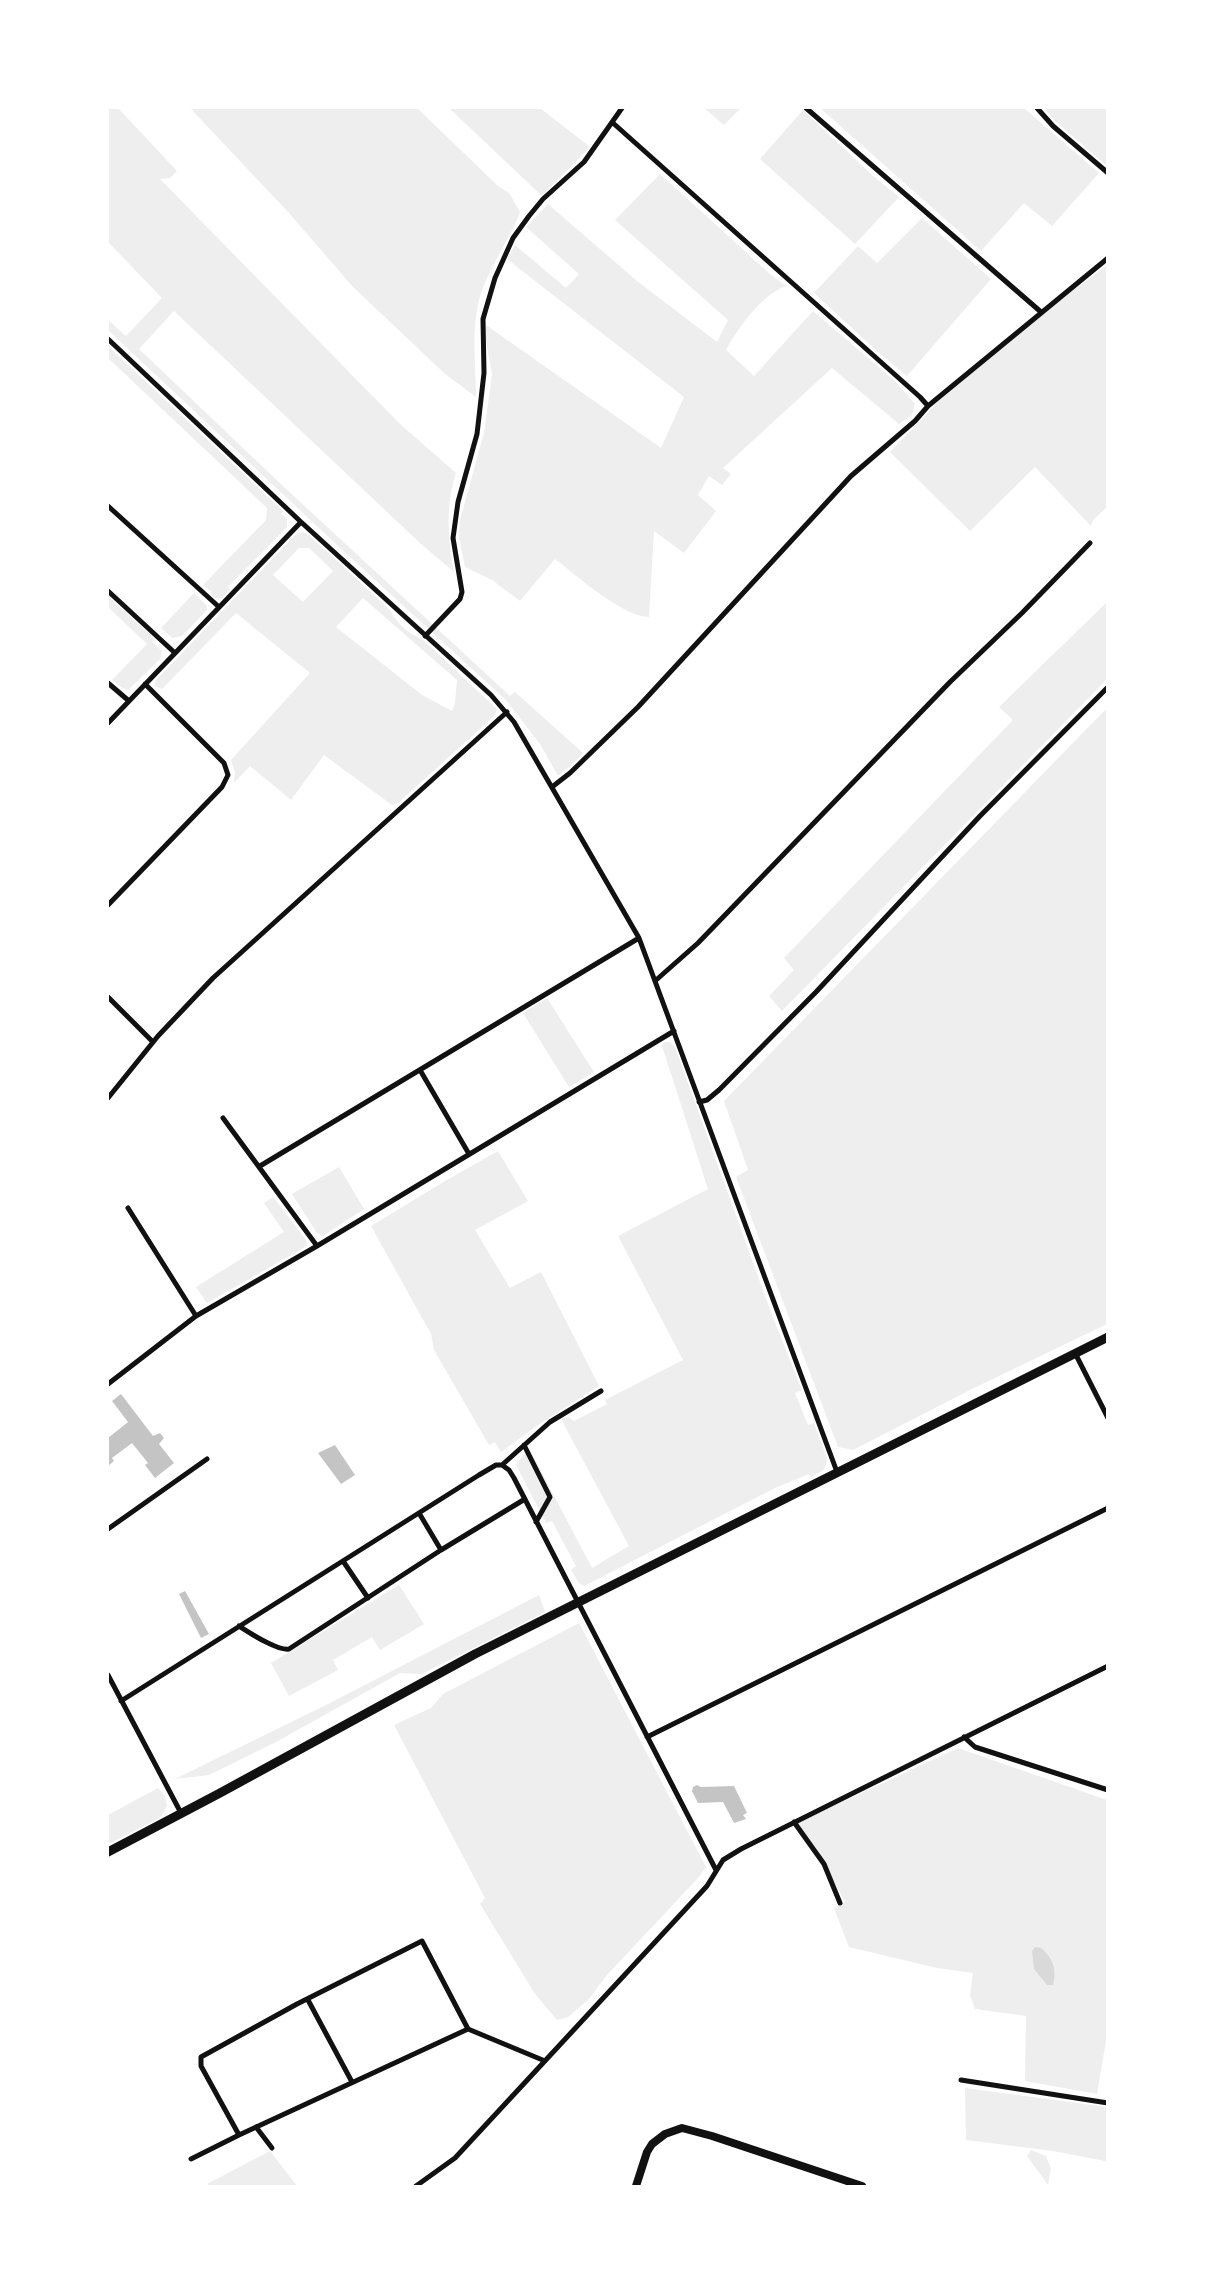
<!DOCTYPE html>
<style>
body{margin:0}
#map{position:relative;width:1215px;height:2294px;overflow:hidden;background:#fff;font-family:Helvetica,sans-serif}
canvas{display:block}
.frame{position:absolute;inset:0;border:109px solid #fff;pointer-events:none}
</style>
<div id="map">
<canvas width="1215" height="2294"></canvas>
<div class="frame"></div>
</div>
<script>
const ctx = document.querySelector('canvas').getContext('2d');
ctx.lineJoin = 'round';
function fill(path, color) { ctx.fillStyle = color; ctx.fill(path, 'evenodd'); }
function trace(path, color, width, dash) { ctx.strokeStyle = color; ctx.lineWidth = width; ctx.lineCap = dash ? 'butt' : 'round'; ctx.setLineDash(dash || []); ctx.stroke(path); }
fill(new Path2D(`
 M108,108H118L177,171L170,178L160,179L400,424L456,473C445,507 448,538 454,572L421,544L174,311L139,349L284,487L510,696L515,692L583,753L572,765L558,776L540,744L506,700L337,545L108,330V320L126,336L162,298L108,242Z
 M190,108H417L497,185L509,193L520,212C509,242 488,268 479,300C471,332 476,365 476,397L444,373L353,287L289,213Z
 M449,108H540L590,147L542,196Z
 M704,108H741L724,125Z
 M820,108H1024L1099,173L1052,226L1024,203L981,251Z
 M1044,108H1107V166L1056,122Z
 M803,110L872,175L899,197L855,244L760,159Z
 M660,174L770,274L786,286C763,293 737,329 726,350L754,376L813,311L894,380L915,404L912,415L899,424L832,368L723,468L731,474L722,485L709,476L698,495L716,511L684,553L654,531L649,617C623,617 576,575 555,559L520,601L492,580L465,567L459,537L460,520L484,433L492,374L486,342V325L661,448L684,397L507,259L515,245L566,288L579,274L526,227L548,204L637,281L717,342L728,320L615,220Z
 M922,218L991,279L907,376L877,351L814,293L858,246L877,263Z
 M1107,265V507L1093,520L1091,526L1035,467L970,531L890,452L938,402L1038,317Z
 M108,346L283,511L281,514L287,519V527L228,587L230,590L222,598H216L210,594L212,592L203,585L266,520L267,508L108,358Z
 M302,532L308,534L389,609C398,624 406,632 422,639L497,709L494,716L398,803L392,805L324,755L291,800L250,766L234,783L235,772L231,760L310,673L236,613L162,689L155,686L156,680L295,535ZM299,548H309L333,571L303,602L273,575ZM363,598L457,680L455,703L452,711L422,695L336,627Z
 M194,593L207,606V610L182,636L172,638L161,628Z
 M108,596L155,639L153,642L162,651L160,659L128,690L124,689L112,680L147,644L108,607Z
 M1107,602V679L782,1011L769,996L794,970L784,958L1013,720L999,707Z
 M1107,708V1324L972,1389L853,1450L838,1447L736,1177L748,1170L724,1101Z
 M547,998L594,1072L569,1087L523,1013Z
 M665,1042H670L675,1047L772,1315L802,1390L795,1393L808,1425L814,1423L827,1458C827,1470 821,1472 811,1477L809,1474L775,1488L584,1586L579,1583L571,1570L576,1566L552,1521L546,1523L516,1465L529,1448L592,1568L629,1546L561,1419L568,1417L574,1421L607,1404L605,1400L683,1360L618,1236L708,1189L663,1049L662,1044Z
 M498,1151L528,1201L475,1230L510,1288L541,1272L599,1386L538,1425L501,1452L495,1442L489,1445L434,1350L431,1334L371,1226L445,1181Z
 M339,1167L364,1209L323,1236L317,1233L292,1194Z
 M273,1197L306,1240L307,1246L207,1303L196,1287L284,1232L264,1203Z
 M399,1585L424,1624L380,1650L372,1637L333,1660L338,1670L289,1696L271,1663Z
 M539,1595L545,1612L422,1674L400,1673L276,1742L209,1775L175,1779L330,1703Z
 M579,1623L706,1867L699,1877L607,1975L588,2000L568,2017L557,2020L535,1994L480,1904L485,1898L394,1725L431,1708L443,1694Z
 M958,1748L1107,1800L1108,2029L1097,2094L1025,2081L1026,2016L975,2009L970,1995L973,1973L937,1968L849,1947L834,1908L845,1902L817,1849L797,1823Z
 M158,1788L165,1796L167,1806L160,1818L108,1844V1815Z
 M965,2088L1107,2107V2164L1105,2161L1053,2151L966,2140Z
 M1031,2150L1046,2156L1051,2169L1048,2185L1027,2156Z
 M270,2151L297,2186H210L207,2184Z`), '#eee');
fill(new Path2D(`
 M1035,1947L1041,1948C1053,1958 1057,1970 1053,1985H1047L1034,1969L1032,1951Z`), '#d9d9d9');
fill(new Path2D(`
 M121,1394L153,1436L160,1433L164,1438L159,1444L174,1463L155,1478L145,1465L148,1463L132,1443L112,1458L114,1461L108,1466V1438L128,1422L112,1401Z
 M335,1445L355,1475L341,1484L318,1453Z
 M185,1591L209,1634L201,1638L179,1594Z
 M697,1785L701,1787L734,1786L747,1813L743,1815L746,1819L734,1823L723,1802L698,1803L692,1791L693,1787Z`), '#c4c4c4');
trace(new Path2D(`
 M806,108L1041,312
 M1037,108L1053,126L1108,173
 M613,123L920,397L928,406
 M108,339L301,522L491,695L514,722L639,938L837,1472
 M108,506L219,607
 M108,591L175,653
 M425,636L460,599L462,592L453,538L458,502L477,434L484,373L483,319L495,278L513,238L529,216L543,199L584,162L622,108
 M108,683L129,701
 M108,723L301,522
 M552,787L570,773L638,707L851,476L915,421L928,406L1108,258
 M108,905L222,787L228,775L224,763L145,684
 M655,981L698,943L950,682L1022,613L1090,543
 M108,997L153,1042
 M420,1070L469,1154
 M108,1098L158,1036L213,978L507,712
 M699,1102L707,1100L719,1090L816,992L980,816L1108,687
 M223,1118L317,1246
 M260,1166L639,938
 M128,1208L196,1316
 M1075,1353L1108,1418
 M108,1384L196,1316L317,1246L674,1031
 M524,1445L550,1497L536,1522
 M502,1465L509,1470L514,1478L716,1870
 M419,1513L441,1550
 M108,1529L207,1459
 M343,1561L368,1598
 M239,1626C250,1633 277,1651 289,1649L441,1550L525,1499
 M108,1675L181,1813
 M121,1701L479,1475L496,1465H502L550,1422L601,1391
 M647,1737L1108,1508
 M964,1737L975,1747L1108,1790
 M794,1822L824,1864L840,1903
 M308,2000L352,2082
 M961,2080L1108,2103
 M256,2127L272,2148
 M239,2135L201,2066V2057L297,2004L422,1941L468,2029L545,2061
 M191,2159L239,2135L468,2029
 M416,2186L455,2158L707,1886L723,1860L741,1849L1108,1666`), '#111', 5);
trace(new Path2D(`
 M636,2186L647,2152L652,2144L665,2134L682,2128L712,2136L862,2186`), '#111', 8);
trace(new Path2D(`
 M108,1852L220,1793L475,1654L1108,1337`), '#111', 9);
</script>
